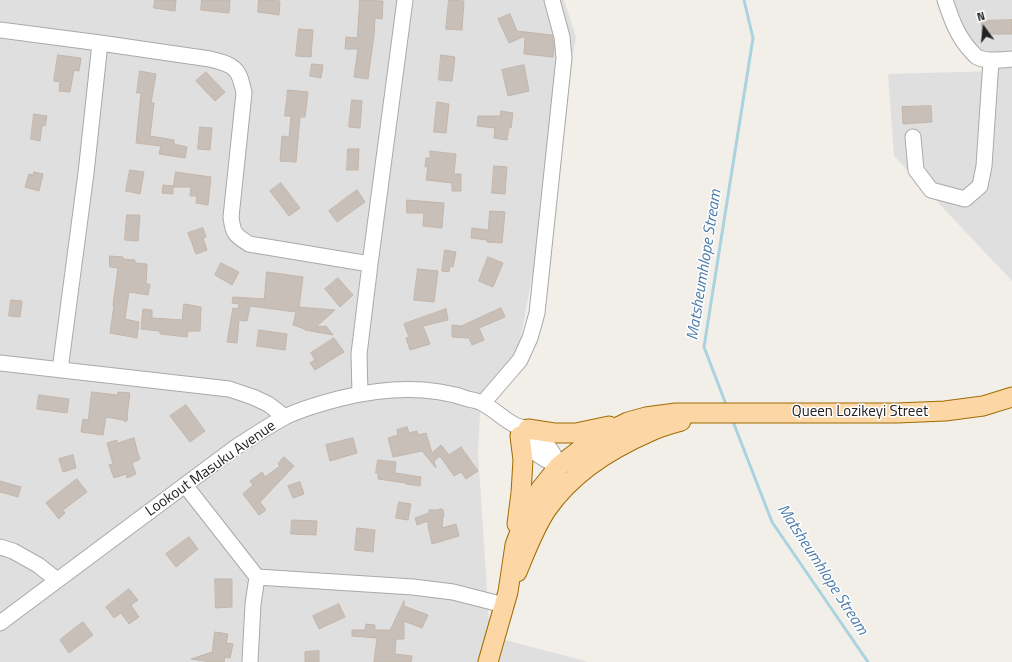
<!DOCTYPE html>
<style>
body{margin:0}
#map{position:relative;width:1012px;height:662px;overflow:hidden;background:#f2efe9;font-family:"Titillium Web",sans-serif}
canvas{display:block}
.north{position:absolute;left:964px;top:8px;width:40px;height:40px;-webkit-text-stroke:3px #fff;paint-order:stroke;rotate:345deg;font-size:11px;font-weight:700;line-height:16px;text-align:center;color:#222}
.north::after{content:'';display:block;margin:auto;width:14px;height:18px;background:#222;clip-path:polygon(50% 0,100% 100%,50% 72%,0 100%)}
</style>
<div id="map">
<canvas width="1012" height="662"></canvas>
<div class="north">N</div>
</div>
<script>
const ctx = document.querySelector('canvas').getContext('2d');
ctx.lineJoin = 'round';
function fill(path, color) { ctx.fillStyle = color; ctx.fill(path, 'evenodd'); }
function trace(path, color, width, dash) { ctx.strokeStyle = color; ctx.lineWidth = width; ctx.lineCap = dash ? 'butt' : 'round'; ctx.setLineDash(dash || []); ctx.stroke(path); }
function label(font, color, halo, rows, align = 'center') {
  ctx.font = font + ' "Titillium Web",sans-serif'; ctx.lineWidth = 3; ctx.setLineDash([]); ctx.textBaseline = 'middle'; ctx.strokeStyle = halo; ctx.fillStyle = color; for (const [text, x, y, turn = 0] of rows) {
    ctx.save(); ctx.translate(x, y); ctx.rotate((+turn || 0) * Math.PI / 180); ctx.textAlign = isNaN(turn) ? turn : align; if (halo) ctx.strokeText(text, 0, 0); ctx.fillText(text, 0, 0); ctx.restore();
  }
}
fill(new Path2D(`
 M0,0H564L576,37L517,358L481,399L478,452L490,636L589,662H0Z
 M948,0H1012V281L894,156L888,74L992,71L978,56Z`), '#e0dfdf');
trace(new Path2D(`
 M727,407L704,347L753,38L744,0
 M732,419L772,522L868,662`), '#aad3df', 3);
const building = new Path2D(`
 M155,0H176L175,11L154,8Z
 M202,0H230L229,13L201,10Z
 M259,0L280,1L279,15L258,12Z
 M360,0L383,1L382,19L375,18L374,35L368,79L354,77L358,49H345L346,37L357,38Z
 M449,0L464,1L462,30L446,29Z
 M510,14L517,31L552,35L554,47L553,57L524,54L525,36L509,43L498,19Z
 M1012,20V34H982L981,21Z
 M299,29L313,30L311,57L296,56Z
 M58,55L81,58L79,71L74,70L70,92L59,91L60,82L54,81Z
 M441,55L455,57L452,81L439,80Z
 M312,64L323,65L321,78L310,76Z
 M524,65L529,91L508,96L502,70Z
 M140,71L156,74L151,103H154L150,136L174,140V144L187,147L185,158L159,154L161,146L136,143L141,93H137Z
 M206,72L225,92L215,101L196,81Z
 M288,90L308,92L305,117H300L296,162L280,161L282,136L289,137L291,116H285Z
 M352,100L362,101L360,128L349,127Z
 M437,102L449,104L446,133L434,132Z
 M931,106L932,122L903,124L902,107Z
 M501,111L513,113L511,128L509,127L507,140L494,138L495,128L477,126L478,116H500Z
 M34,114L47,116L45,126L42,125L40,141L31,139Z
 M200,127L212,128L210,150L198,149Z
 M348,149H359L358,170H347Z
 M430,151L456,154L454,174H461V191H452V183L426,180L428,167H425L426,158H430Z
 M494,166L507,167L505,194L492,193Z
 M130,170L144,172L140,194L126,191Z
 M34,172L43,174L39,191L25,187L29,174L34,175Z
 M176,172L211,177L208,205L196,203L197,196H190L191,187H173V194L162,193L163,185L173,186Z
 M281,183L300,208L289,216L270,191Z
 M357,190L365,202L337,222L329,211Z
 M407,200L444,203L442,228L423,226L424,213H407Z
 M490,211L505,212L502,243L487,242V240L471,238L472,228L488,230Z
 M127,215H140L138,241L125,240Z
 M203,228L206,237L203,238L207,250L196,254L188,233Z
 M445,250L456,252L453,267L450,266L449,272L442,271Z
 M110,256L123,257V259L135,260V263L147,264L146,284H150L148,295L129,292L125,319L139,322L137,338L110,333L114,305H113L118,268L110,267Z
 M488,257L503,263L493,287L479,281Z
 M221,263L239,272L232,285L215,275Z
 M418,269L438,271L434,302L414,300Z
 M267,272L303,277L299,307L335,310L316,327L326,326L333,335L305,330V329L293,325L296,312L250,306L247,321L239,320L237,343L227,342L233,308L238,309L239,304L232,303L233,297L264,299Z
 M338,278L353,295L340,307L325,289Z
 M11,300L22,301L20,317L9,316Z
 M184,304L201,307L200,331H188L187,337L160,334V331L141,329L143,309L152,310V318L182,320Z
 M501,308L505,317L479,328L484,340L472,345L469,338L452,337V325L461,326Z
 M446,309L448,320L423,326L430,344L410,350L406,338L409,337L404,324Z
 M259,330L287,334L285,350L257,346Z
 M334,338L344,352L315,370L310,363L315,360L311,353Z
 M92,392L117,395L118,392L130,393L127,416L128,420H126V422L123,420L106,417L103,435L81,432L83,419L88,420Z
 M39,395L69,399L67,413L37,409Z
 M186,405L205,431L190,442L170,416Z
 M407,427L409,433L417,431L418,435L426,433L432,453L441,445L449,455L461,447L478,471L466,479L461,472L454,476L440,456L434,461L436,468L422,451L393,457L388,438L398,435L397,430Z
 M134,438L137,450L140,459L132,463L136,474L127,478L126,474L114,478L109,465L113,464L107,443L117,440V443Z
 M353,438L357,453L330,461L326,445Z
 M73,455L76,468L63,472L59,459Z
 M284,457L294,466L260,502L266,510L259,515L243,494L253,485L250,481L262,472L265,477L280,466L278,464Z
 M378,460L396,462L395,473L421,477L420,486L406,484V483L378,479V473H376Z
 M77,479L87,492L63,510L65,513L59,519L46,503Z
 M0,481L21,487L18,497L0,492Z
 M300,482L304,494L293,498L288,486Z
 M399,502L411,504L408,520L396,518Z
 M442,509L443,510L444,516H443L442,528L456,524L459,536L432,544L428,526V521L417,525L415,518L429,513V510H437Z
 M292,520L317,521L316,535L291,534Z
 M357,528L375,530L373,552L355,550Z
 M189,537L198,549L176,567L166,554Z
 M215,579H232V607L216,608Z
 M129,589L138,600L131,605L139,617L129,624L121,613L114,618L106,607Z
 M404,601V606L428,615L422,628L404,621V639H396L395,654L412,656L411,662H374L377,638L352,636V630H365L366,624L375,625V630H390Z
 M339,604L345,617L319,629L313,616Z
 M83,622L93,635L69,653L60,640Z
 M215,632L228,634L226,643L233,644L230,658L225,657L224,662H211L191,659L212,652Z
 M319,651V662H305V652Z`);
fill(building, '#c7bfb8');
trace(building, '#c4b6ab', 1);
const minor = new Path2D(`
 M945,0C951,18 957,36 971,51C973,53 975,56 977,57C987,62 1002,60 1012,59
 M0,30L100,43L210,59C235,65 239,68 244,93L231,217C233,234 235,235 249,244L370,264
 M913,137L916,170L931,190L965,199L980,186L984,166L991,61
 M0,363L229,389L253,397L268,404L285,417
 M60,370L86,173L100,43
 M360,394L359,354L370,264L405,0
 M483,403L520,360L530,338L537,313L564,58L562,37L552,0
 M519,433C521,439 526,445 531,449C536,454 554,466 562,466
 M185,485L257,577L253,604L250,662
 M0,547L13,551L38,565L57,580
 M257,577L413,587L453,592L504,605
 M0,623L236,447C252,437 268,426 285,417C303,408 323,403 342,398C384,388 427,385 468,399C473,400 478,401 482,403C494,409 503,419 515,425C519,427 523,427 527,429C530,430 533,433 537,436C549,445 560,459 558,476`);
const major = new Path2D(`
 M528,429L554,433H576L609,426
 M517,524L521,493L523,460L520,436
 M517,572C526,551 534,528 547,509C571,474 610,449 649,432C659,427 670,424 681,421
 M488,662L508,592L515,545L527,513L540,490L559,466L585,446L604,434L628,422L646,417L676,413H897L945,411L983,406L1012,397`);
trace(minor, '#a9a9a9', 17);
trace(major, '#a06b00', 21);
trace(minor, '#fff', 15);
trace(major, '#fcd6a4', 19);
label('15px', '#222', '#fff', [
 ["Queen Lozikeyi Street",860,412],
 ["Lookout Masuku Avenue",211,469,-35]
]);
label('italic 16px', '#4a7aab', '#fff', [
 ["Matsheumhlope Stream",705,265,-81],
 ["Matsheumhlope Stream",822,570,57]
]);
</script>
